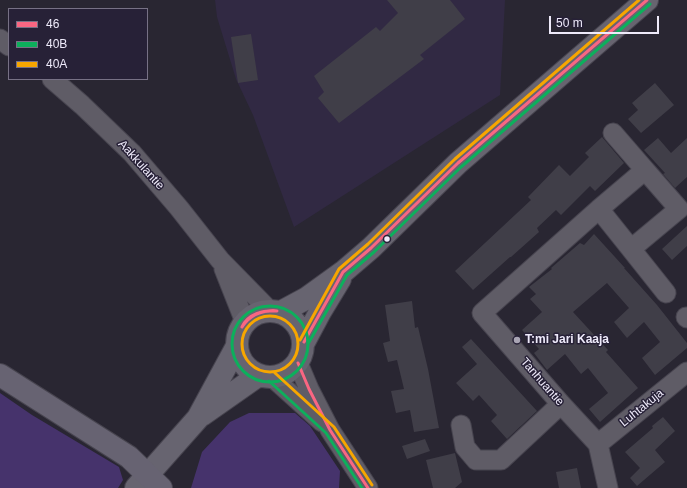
<!DOCTYPE html>
<style>
body{margin:0}
#map{position:relative;width:687px;height:488px;overflow:hidden;background:#292632;font-family:Arial,sans-serif}
canvas{display:block}
.legend{position:absolute;left:8px;top:8px;width:140px;height:72px;box-sizing:border-box;background:#272137;border:1px solid #777185;margin:0;padding:5px 7px;list-style:none;font-size:12px;color:#eeeafa}
.legend li{display:flex;align-items:center;gap:8px;height:20px}
.legend b{width:20px;border:1px solid #777185}
.scale{position:absolute;left:549px;top:16px;width:110px;height:18px;box-sizing:border-box;border:2px solid #eeeafa;border-top:0;padding-left:5px;font-size:12px;line-height:14px;white-space:nowrap;color:#eeeafa;-webkit-text-stroke:3px #272137;paint-order:stroke}
</style>
<div id="map">
<canvas width="687" height="488"></canvas>
<ul class="legend">
<li><b style="height:5px;background:#fa6682"></b>46</li>
<li><b style="height:5px;background:#0daf5c"></b>40B</li>
<li><b style="height:5px;background:#f7a600"></b>40A</li>
</ul>
<div class="scale">50 m</div>
</div>
<script>
const ctx = document.querySelector('canvas').getContext('2d');
ctx.lineJoin = 'round';
function fill(path, color) { ctx.fillStyle = color; ctx.fill(path, 'evenodd'); }
function trace(path, color, width, dash) { ctx.strokeStyle = color; ctx.lineWidth = width; ctx.lineCap = dash ? 'butt' : 'round'; ctx.setLineDash(dash || []); ctx.stroke(path); }
function label(font, color, halo, rows, align = 'center') {
  ctx.font = font + ' Arial,sans-serif'; ctx.lineWidth = 3; ctx.setLineDash([]); ctx.textBaseline = 'middle'; ctx.strokeStyle = halo; ctx.fillStyle = color; for (const [text, x, y, turn = 0] of rows) {
    ctx.save(); ctx.translate(x, y); ctx.rotate((+turn || 0) * Math.PI / 180); ctx.textAlign = isNaN(turn) ? turn : align; if (halo) ctx.strokeText(text, 0, 0); ctx.fillText(text, 0, 0); ctx.restore();
  }
}
fill(new Path2D(`
 M215,0H505L500,95L294,227L253,115L236,79L217,17Z`), '#312943');
fill(new Path2D(`
 M0,393L32,415L119,467L123,480L118,488H0Z
 M249,413H295L310,426L340,471L339,488H191L202,452L230,422Z`), '#46336c');
fill(new Path2D(`
 M387,0H450L465,19L420,55L424,59L339,123L318,98L324,92L314,76L376,27L380,31L398,13Z
 M251,34L258,80L238,83L231,37Z
 M655,83L674,105L641,133L628,119L638,110L632,103Z
 M602,137L624,163L595,191L590,186L561,215L556,210L537,228L539,232L511,257H510L473,290L455,271L531,200L528,197L559,165L570,176L589,157L585,153Z
 M658,138L671,153L687,138V177L675,188L663,174L665,173L644,150Z
 M687,226V246L672,260L662,249Z
 M594,234L625,268H624L657,305L687,343V348L655,375L642,358L660,342L644,322L627,338L614,322L629,308L607,283L573,312L608,350L606,352L638,388L600,422L589,409L608,393L588,368L581,374L565,354L547,370L534,353L539,349L522,330L542,312L530,299L536,294L529,287L552,269L551,268L580,243L584,245Z
 M412,301L415,328L418,327L428,369L439,428L414,432L410,410L396,413L391,391L404,389L397,360L388,362L383,343L390,341L385,305Z
 M471,339L537,411L507,439L491,421L497,415L479,395L473,401L456,383L477,364L462,347Z
 M663,417L675,431L655,450L665,462L637,486L630,478L640,468L625,452L653,428L652,426Z
 M425,439L430,451L407,459L402,446Z
 M455,453L462,482L455,488H433L426,460Z
 M577,468L581,488H559L556,472Z`), '#403e48');
const minor = new Path2D(`
 M0,39L9,46
 M52,79L82,105L132,153L179,208L220,260L269,310
 M613,133L645,170
 M599,209L631,249L679,209L645,170L599,209L482,313L561,404L598,444L608,488
 M631,249L666,293
 M224,269L245,322
 M686,317L687,318
 M298,363L309,389L330,430L368,488
 M272,377L322,422
 M461,425L465,447L476,460H501L561,404
 M598,444L687,372`);
const major = new Path2D(`
 M237 344a33 33 0 1 1 66 0a33 33 0 1 1-66 0Z
 M281,312L307,298L343,272L371,248L458,163L647,0
 M304,342L320,312L340,279
 M202,415L259,375
 M136,488L198,418L237,346`);
const highway = new Path2D(`
 M0,375L129,457L161,488`);
trace(minor, '#47444f', 21);
trace(major, '#47444f', 24);
trace(highway, '#47444f', 24);
trace(minor, '#5f5c66', 19);
trace(major, '#676470', 22);
trace(highway, '#676372', 22);
trace(new Path2D(`
 M242,327C248,314 263,310 277,311
 M242,327C250,315 262,310 277,311
 M304,342L343,272L371,248L458,163L647,0
 M298,363L309,389L330,430L368,488`), '#fa6682', 3);
trace(new Path2D(`
 M232 344a38 38 0 1 1 76 0a38 38 0 1 1-76 0Z
 M308,344L347,275L374,252L461,167L650,4
 M269,381L326,433L362,488`), '#0daf5c', 3);
trace(new Path2D(`
 M242 344a28 28 0 1 1 56 0a28 28 0 1 1-56 0Z
 M300,340L339,269L368,244L455,159L639,0
 M275,373L334,427L372,485`), '#f7a600', 3);
for (const [x, y, r, color] of [
 [387,239,3.5,"#eeeafa"],
 [517,340,4,"#a9a5b4"]
]) { const dot = new Path2D(); dot.arc(x, y, r, 0, 2 * Math.PI); ctx.fillStyle = color; ctx.fill(dot); trace(dot, '#272137', 1.5); }
label('12px', '#eeeafa', '#272137', [
 ["Aakkulantie",141,165,48],
 ["Tanhuantie",542,382,49],
 ["Luhtakuja",642,408,-39]
]);
label('bold 12px', '#eeeafa', '#272137', [
 ["T:mi Jari Kaaja",525,340]
], 'left');
</script>
